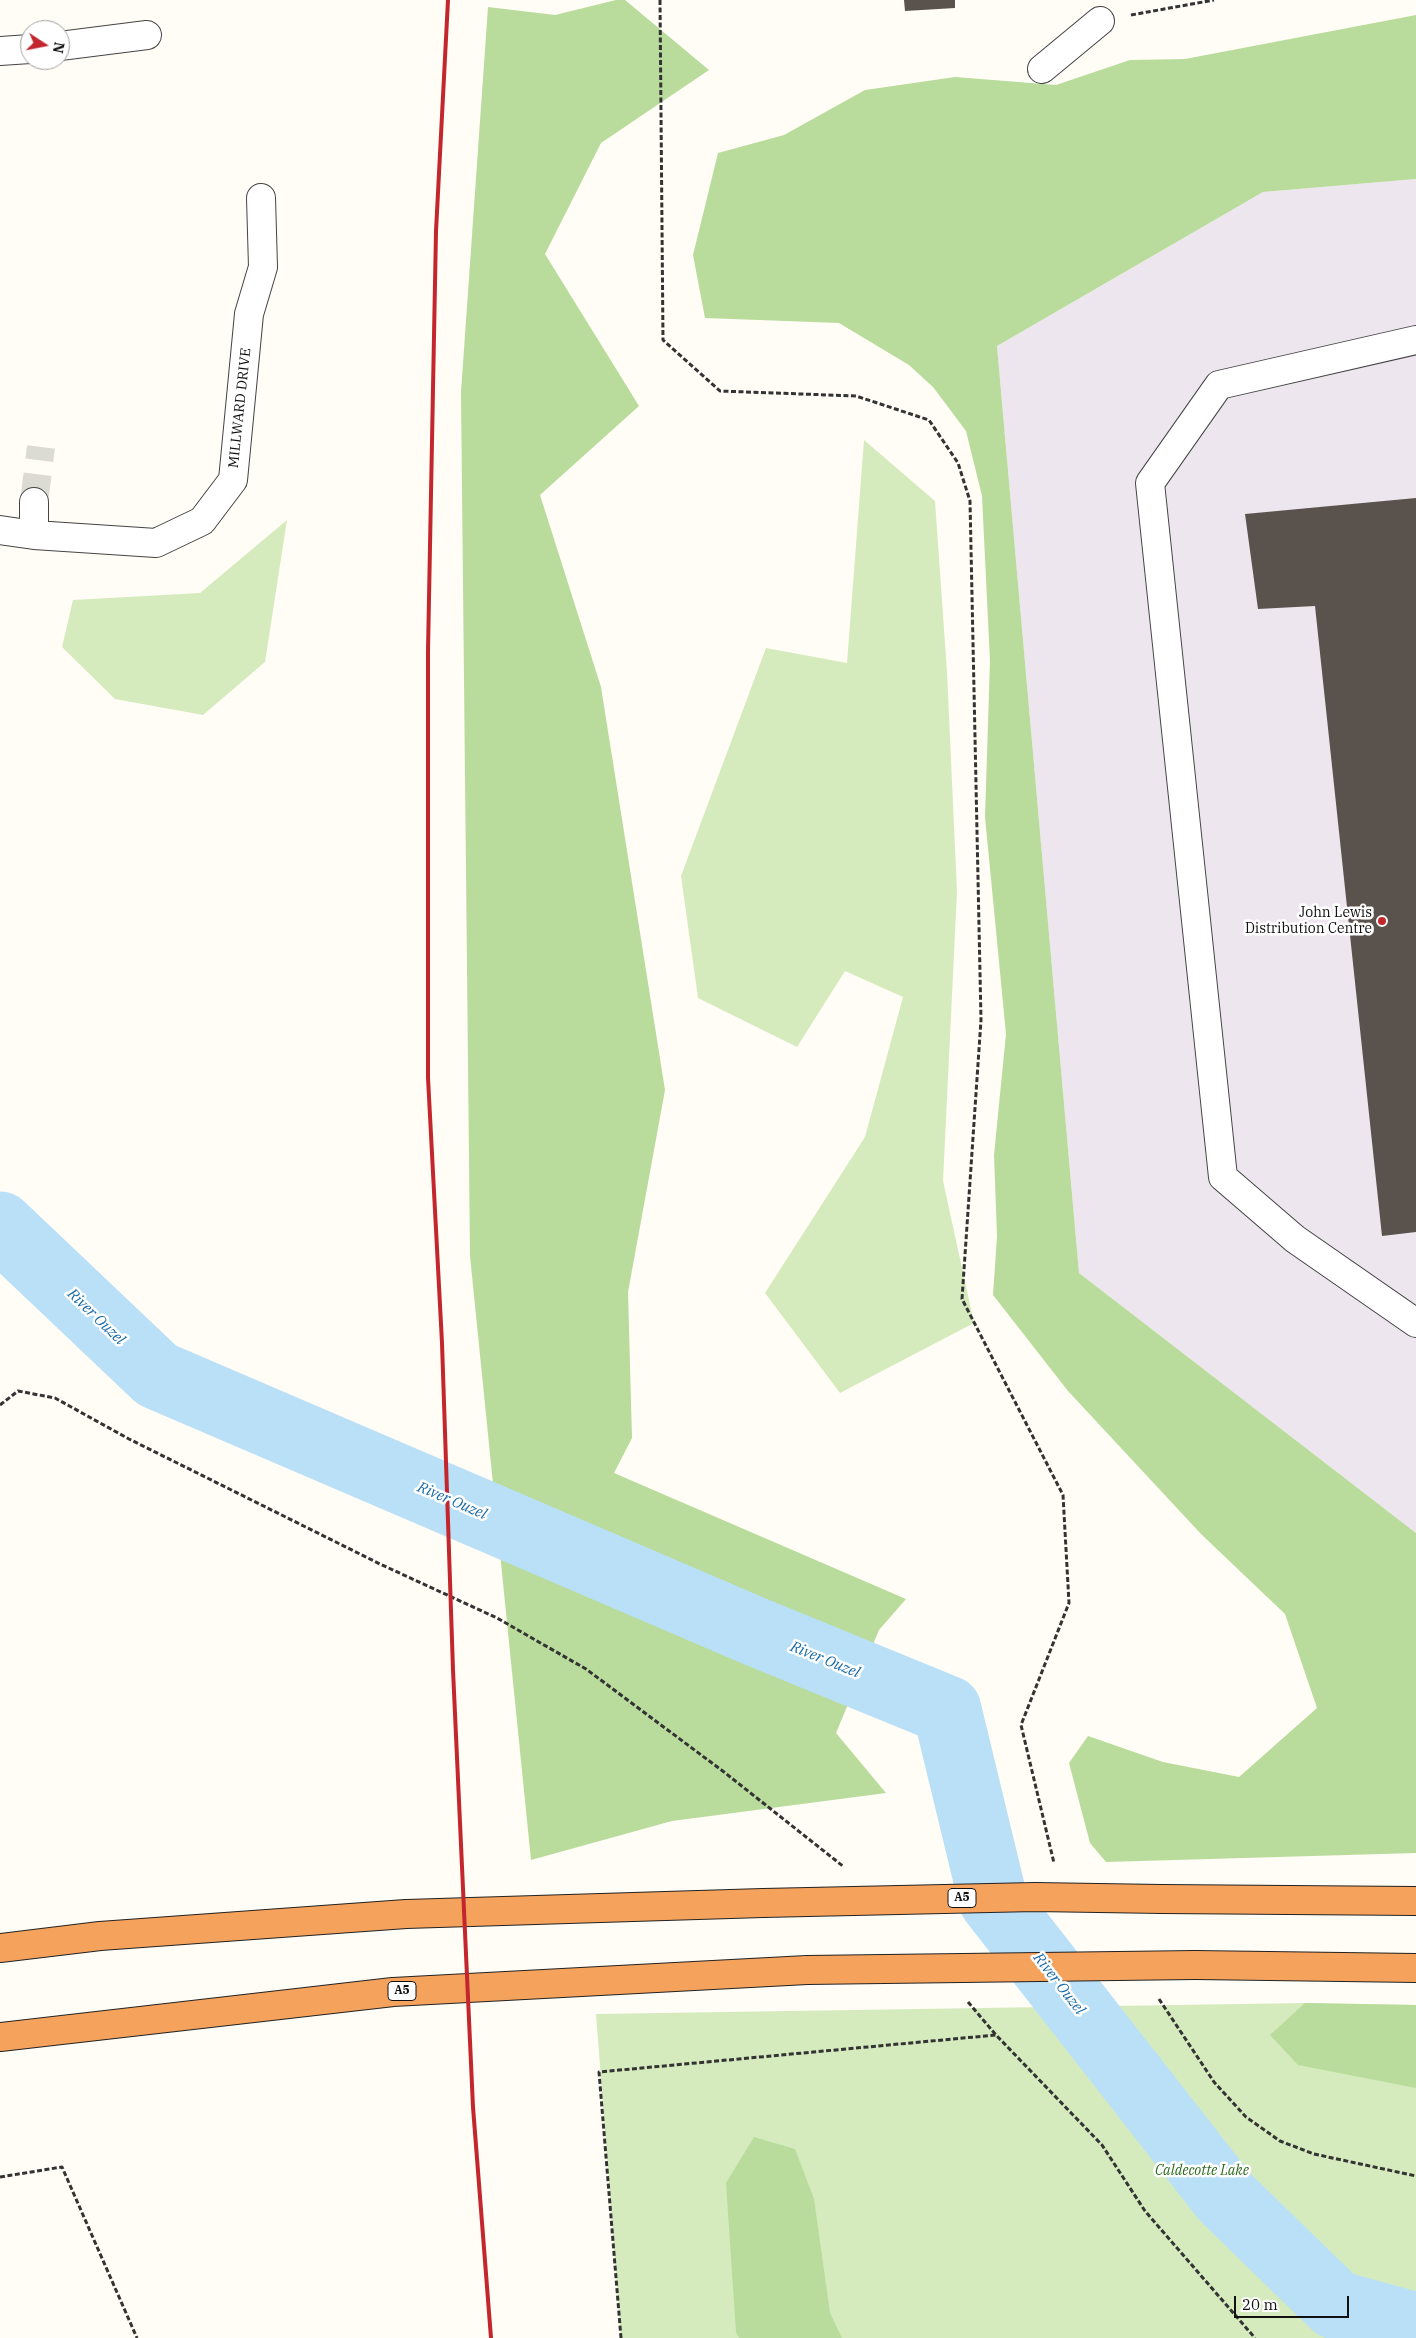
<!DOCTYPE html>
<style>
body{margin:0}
#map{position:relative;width:1416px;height:2338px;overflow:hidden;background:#fffdf5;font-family:"IBM Plex Serif",serif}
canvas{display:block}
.north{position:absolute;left:20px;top:20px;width:50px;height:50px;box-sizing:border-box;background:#fff;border:1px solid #a0a0a0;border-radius:50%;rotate:101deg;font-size:14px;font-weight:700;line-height:20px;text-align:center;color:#111}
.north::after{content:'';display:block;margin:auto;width:18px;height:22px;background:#c4262e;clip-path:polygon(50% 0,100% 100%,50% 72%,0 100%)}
.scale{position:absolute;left:1234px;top:2296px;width:115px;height:22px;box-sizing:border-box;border:2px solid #111;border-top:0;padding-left:6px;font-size:15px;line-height:18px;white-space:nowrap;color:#111;-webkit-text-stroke:4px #fff;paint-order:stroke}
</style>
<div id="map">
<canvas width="1416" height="2338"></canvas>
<div class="north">N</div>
<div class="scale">20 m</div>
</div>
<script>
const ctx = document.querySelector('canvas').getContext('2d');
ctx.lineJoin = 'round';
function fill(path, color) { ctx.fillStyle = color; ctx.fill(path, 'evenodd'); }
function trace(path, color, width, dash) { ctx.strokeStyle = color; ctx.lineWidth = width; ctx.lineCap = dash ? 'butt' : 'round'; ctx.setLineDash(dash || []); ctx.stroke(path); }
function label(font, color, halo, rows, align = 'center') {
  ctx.font = font + ' "IBM Plex Serif",serif'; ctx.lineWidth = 5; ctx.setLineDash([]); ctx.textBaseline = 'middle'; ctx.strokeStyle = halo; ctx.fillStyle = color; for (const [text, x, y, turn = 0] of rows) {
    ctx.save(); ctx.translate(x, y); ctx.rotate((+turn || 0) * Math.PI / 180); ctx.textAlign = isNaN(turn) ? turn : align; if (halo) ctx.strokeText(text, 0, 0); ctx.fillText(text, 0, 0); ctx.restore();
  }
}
fill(new Path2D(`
 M1416,179V1533L1079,1273L997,346L1263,192Z`), '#eee6ef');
fill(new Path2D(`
 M864,440L935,501L947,672L957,892L943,1181L974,1323L840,1393L765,1293L865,1137L903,997L845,971L797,1047L698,998L681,876L766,648L847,663Z
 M287,520L265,662L203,715L115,699L62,647L73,600L200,593Z
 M1305,2003L1416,2005V2338H621L596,2014Z`), '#d5ebbd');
fill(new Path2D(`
 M616,0H625L709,70L601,143L545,254L639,406L540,495L601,687L665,1090L628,1292L632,1438L614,1473L906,1599L879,1630L836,1733L886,1793L672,1821L531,1860L470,1256L461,392L488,7L555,15Z
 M1416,15V179L1263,192L997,346L1079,1273L1416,1533V1853L1106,1862L1090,1843L1069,1763L1088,1736L1163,1762L1239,1777L1317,1708L1285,1614L1201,1534L1068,1391L993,1295L997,1236L994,1155L1006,1034L985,817L990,661L982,496L966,431L933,387L909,365L839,323L705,318L693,255L718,153L784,135L865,90L955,77L1056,85L1130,60L1185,59Z
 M1305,2003L1416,2005V2088L1298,2065L1270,2035Z
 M754,2137L795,2149L814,2199L830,2313L842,2338H739L736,2332L726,2183Z`), '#b9dc9c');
trace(new Path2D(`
 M0,1226L157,1375L754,1631L947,1710L993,1900L1225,2197L1336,2305L1416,2327`), '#b9e0f7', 69);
fill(new Path2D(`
 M904,0H955V8L905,11Z
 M1416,498V1232L1382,1236L1315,606L1258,609L1245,514Z`), '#5a524d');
trace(new Path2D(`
 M34,502L41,447`), '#dbdad3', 28, [28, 14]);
const minor = new Path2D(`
 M60,46L147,35
 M0,51L30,49
 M1042,69L1100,21
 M1416,340L1219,385L1150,483L1223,1177L1295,1239L1416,1323
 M34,502V535
 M0,530L34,535L156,543L202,521L233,480L249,314L263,267L261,198`);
const highway = new Path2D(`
 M1162,1899L1416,1901
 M0,1948L100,1936L406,1914L763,1903
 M1195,1965L1416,1968
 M0,2037L393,1992L807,1970`);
trace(minor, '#444', 30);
trace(highway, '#222', 30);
trace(new Path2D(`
 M660,0L663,340L720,391L856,396L929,420L958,463L970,501L981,1020L962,1299L1063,1495L1069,1603L1021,1725L1054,1863
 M1131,15L1214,0
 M0,1405L18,1391L55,1398L129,1439L380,1564L497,1618L586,1669L724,1772L844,1867
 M1159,1999L1214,2082L1246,2117L1280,2141L1314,2154L1416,2176
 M968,2002L996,2035L1102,2145L1145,2211L1255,2338
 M0,2177L62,2167L137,2338
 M621,2338L599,2072L996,2035`), '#333', 3, [5, 2.5]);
trace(minor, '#fff', 28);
trace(highway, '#f5a25d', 28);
trace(new Path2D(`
 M448,0L436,231L428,651V1078L442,1343L453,1670L473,2107L491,2338`), '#c4262e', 4);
const highwayBridge = new Path2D(`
 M763,1903L1035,1897L1162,1899
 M807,1970L1195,1965`);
trace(highwayBridge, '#222', 30, []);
trace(highwayBridge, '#f5a25d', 28);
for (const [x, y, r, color] of [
 [1382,921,5,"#c4262e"]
]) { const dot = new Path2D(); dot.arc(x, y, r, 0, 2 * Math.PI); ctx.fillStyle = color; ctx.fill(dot); trace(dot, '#fff', 2); }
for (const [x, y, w] of [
 [962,1898,28],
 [402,1991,28]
]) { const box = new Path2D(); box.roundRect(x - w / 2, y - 9.5, w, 19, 4); ctx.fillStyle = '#fff'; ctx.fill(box); trace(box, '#111', 1); }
label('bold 12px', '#111', null, [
 ["A5",962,1898],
 ["A5",402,1991]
]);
label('14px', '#111', '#fff', [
 ["MILLWARD DRIVE",240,408,-84]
]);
label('14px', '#111', '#fff', [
 ["John Lewis",1372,913],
 ["Distribution Centre",1372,929]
], 'right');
label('italic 14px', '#2f6b1f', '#fff', [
 ["Caldecotte Lake",1202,2171]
]);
label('italic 15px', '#1768a6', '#fff', [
 ["River Ouzel",96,1317,44],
 ["River Ouzel",452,1501,23],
 ["River Ouzel",825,1660,22],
 ["River Ouzel",1059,1984,52]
]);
</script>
